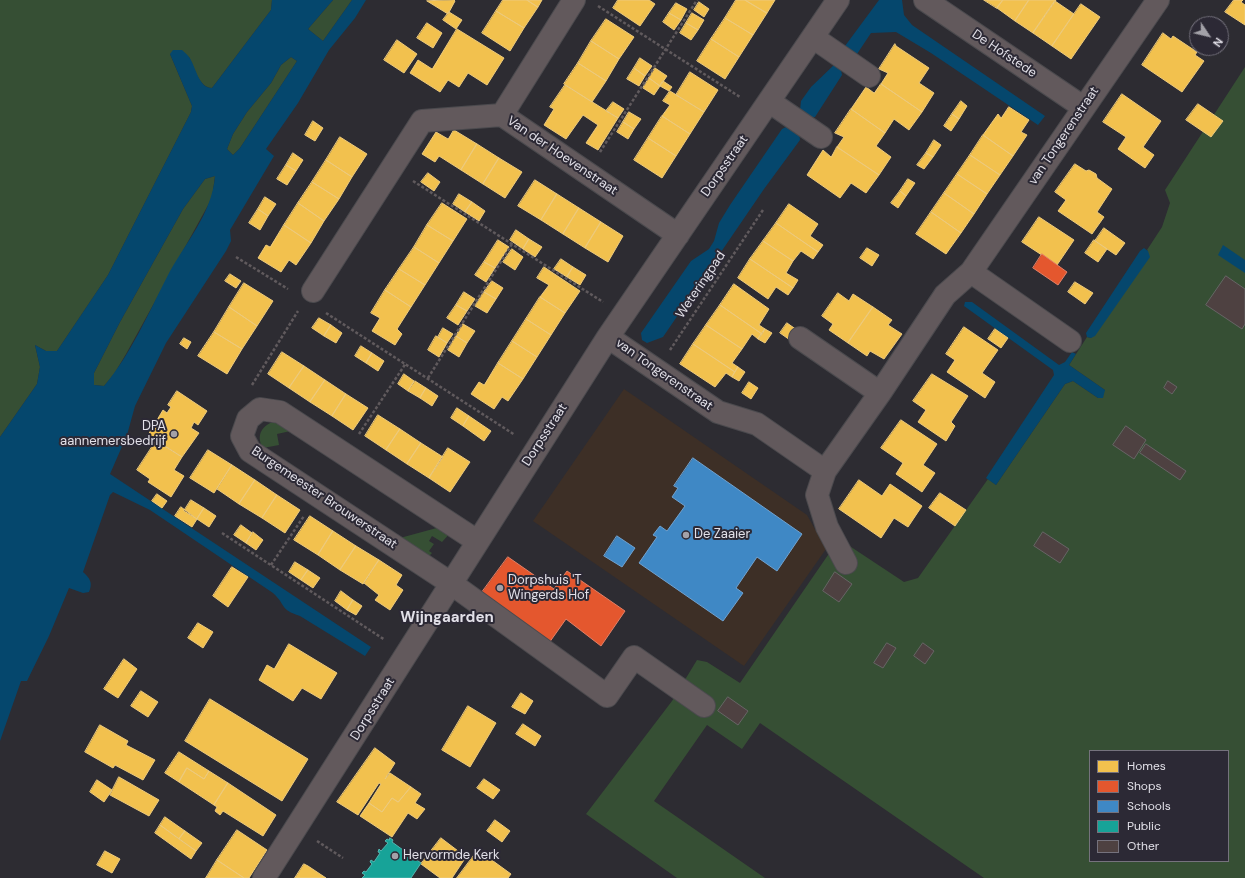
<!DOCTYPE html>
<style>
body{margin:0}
#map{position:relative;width:1245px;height:878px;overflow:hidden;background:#2d2c32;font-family:"DM Sans",sans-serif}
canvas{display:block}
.legend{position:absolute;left:1089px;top:750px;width:140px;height:112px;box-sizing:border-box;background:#2c2935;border:1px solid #75727d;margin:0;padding:5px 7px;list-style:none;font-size:12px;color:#e2e0e8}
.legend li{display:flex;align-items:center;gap:8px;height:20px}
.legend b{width:20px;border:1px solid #75727d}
.north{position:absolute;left:1189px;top:16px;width:40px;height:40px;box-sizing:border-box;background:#2c2935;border:1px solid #75727d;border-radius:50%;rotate:125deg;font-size:11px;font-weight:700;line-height:16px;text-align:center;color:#e2e0e8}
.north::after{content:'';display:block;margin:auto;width:14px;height:18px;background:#a3a1a8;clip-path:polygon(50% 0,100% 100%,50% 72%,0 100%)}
</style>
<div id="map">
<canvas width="1245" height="878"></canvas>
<ul class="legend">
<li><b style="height:11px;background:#f2c14e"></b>Homes</li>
<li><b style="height:11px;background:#e4572e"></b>Shops</li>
<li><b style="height:11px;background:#3f88c5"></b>Schools</li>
<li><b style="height:11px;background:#17a398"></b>Public</li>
<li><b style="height:11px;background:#4e4141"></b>Other</li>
</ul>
<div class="north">N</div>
</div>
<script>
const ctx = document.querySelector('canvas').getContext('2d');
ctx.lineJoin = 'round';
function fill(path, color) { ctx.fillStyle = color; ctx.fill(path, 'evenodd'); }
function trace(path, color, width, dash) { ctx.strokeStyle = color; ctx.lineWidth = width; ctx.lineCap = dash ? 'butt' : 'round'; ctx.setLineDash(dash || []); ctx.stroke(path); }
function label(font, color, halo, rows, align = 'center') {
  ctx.font = font + ' "DM Sans",sans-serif'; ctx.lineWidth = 4; ctx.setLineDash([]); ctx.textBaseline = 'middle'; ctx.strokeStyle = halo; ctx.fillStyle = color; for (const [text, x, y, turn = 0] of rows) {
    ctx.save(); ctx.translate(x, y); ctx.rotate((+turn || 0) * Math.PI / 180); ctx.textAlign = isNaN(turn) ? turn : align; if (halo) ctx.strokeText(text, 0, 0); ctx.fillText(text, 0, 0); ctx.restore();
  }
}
fill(new Path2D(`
 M624,389L807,515L826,549L744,666L533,521Z`), '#3d2f26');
fill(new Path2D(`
 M0,0H272L271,10L212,88C199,88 194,67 189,57L170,54L192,106L191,112L108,275L57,351H46L35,345L40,367L37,384L0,437Z
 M333,0H352L323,41L308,29Z
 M291,57L297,61L240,148L233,155L227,149L233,134L247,112L271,83L281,65Z
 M1245,67V878H984L760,723L742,749L707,725L654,801L765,878H677L586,814L672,701L697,660L707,662L740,683L839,539L904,582L918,578L988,479L996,485L1065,384L1073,381L1098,398L1105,390L1069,365L1087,337L1091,338L1148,251L1147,250L1162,227L1170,203L1165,190ZM1090,751H1228V861H1090Z
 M215,176L212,198L126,354L114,374L104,386L94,385V373L120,322L183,209L205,179Z
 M276,421L295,430L277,434L279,445L263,448C255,435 263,424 276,421Z
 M444,526L452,531L442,542L432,536L429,541L434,544L429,551L432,553L429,556L400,538Z`), '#364f34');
fill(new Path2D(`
 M272,0H333L308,29L323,41L352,0H366L355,18L329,50L298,103L266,149L274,156L230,230L231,241L226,251L166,343L135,406L127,435L110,474L371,647L365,656L300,616C279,609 287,606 273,593L150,510L113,492L110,495L83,572C90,578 93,583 89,592L83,593L69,588L49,636L27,681H21L0,741V437L37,384L40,367L35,345L46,351H57L108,275L191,112L192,106L170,54L173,50H182C184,52 187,54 189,57C196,66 198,88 212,88L271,10ZM291,57L297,61L240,148L233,155L227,149L233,134L247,112L271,83L281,65ZM215,176C212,215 184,244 167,277C148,314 131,354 104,386L94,385V373L120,322L183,209L205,179Z
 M879,0H902L904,15L912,25L1045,116L1038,125L931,53L896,32L871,33L857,54H852L841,70L842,75L815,117L810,118L799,132L800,140L764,189L663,337L647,343L642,340L641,333L691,261L709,249L714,241L719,223L730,205L782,129L790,125L800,111L801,101L811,87L835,64L845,46Z
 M1223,245L1245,260V273L1218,255Z
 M1144,248L1148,251L1150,257L1095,336L1091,338L1087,337L1086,333L1140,251Z
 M965,302H972L1059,365L1065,362L1072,352L1076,354L1069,365L1105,390L1103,398H1098L1073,381L1065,384L996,485L986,478L1054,375L1053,370L964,306Z`), '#05476d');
const homes = new Path2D(`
 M454,0L455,1L448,14L427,1Z
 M503,0H527L538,7L524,28L496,11Z
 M527,0H542L538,7Z
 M618,0H649L655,4L640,26L613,8Z
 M736,0H745L767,13L753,35L725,18Z
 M745,0H775L767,13Z
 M984,0H1003L997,8Z
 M1003,0H1029L1015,21L997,8Z
 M1029,0H1056L1033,33L1015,21Z
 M1234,0H1243L1241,2L1245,5V25L1225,12Z
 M1055,1L1074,14L1052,46L1033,33Z
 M699,2L709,9L704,17L694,10Z
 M676,3L687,9L681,20L669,13Z
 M1081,4L1100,17L1071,59L1052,46Z
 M496,11L524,28L510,51L482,33Z
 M449,12L462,20L456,29L443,20Z
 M669,13L681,20L674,30L663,22Z
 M692,13L704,20L698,30L686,23Z
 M725,18L753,35L739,57L711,39Z
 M606,19L634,37L619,59L591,41Z
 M427,23L442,33L433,48L417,38Z
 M686,23L698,30L691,40L680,33Z
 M457,29L504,58L487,85L468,73L459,87L448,80L440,92L410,73L418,60L432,69Z
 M1163,33L1171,39L1173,36L1197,52L1195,55L1204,61L1182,92L1142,65Z
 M711,39L739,57L725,79L697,61Z
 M397,40L417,54L404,73L384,60Z
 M591,41L619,59L606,81L578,63Z
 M895,44L896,46L929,68L919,83L934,93L922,112L881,84L888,73L879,69Z
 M640,58L652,66L645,76L634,68Z
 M578,63L606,81L592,102L564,84Z
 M634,68L645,76L639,86L627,79Z
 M655,68L667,76L660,86L649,78Z
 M690,72L718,90L704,112L676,95Z
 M649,78L660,86L654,95L643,88Z
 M663,81L672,87L669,91L660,86Z
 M881,84L922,112L909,130L894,119L885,133L851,109L866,87L874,93Z
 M565,85L618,118L598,150L586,143L598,125L583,115L566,139L544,125L554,109L550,107Z
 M670,91L704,112L690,134L662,116L670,105L663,101Z
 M1122,94L1161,121L1143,147L1154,155L1145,168L1118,149L1126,137L1103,122Z
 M961,101L967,106L959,119L952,114Z
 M613,102L624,109L618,118L606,111Z
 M1198,104L1223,121L1211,137L1186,120Z
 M1009,107L1029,120L1021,132L1027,135L1013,156L983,135L998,114L1001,118Z
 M851,109L885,133L876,146L891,157L879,175L837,147L844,137L835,133Z
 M629,112L641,119L634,129L623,122Z
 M952,114L959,119L951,131L944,126Z
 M662,116L690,134L676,156L648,138Z
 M313,121L323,128L315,141L305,135Z
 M623,122L634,129L628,139L617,132Z
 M454,130L477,144L461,170L439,156L435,162L422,154L436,132L448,139Z
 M983,135L1013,156L1000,175L970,155Z
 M340,137L367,154L352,177L326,160Z
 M648,138L676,156L662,178L634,160Z
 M934,140L941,145L933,157L926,153Z
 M477,144L499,158L483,184L461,170Z
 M837,147L879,175L866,193L851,183L840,198L807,175L823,150L831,157Z
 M293,153L303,160L296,171L286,165Z
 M926,153L933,157L924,169L917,165Z
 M970,155L1000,175L987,194L957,174Z
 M499,158L522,172L505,198L483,184Z
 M326,160L352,177L339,199L312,182Z
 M1075,164L1086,171L1089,170L1096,174L1097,178L1112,189L1097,212L1104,217L1092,234L1058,211L1066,200L1055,192Z
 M286,165L296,171L287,185L277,179Z
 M428,173L440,182L434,191L421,182Z
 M957,174L987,194L974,214L944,193Z
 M908,179L915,183L906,196L900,191Z
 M535,180L557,194L541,220L518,206Z
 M312,182L339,199L324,221L298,203Z
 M900,191L906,196L898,208L891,203Z
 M944,193L974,214L961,233L931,212Z
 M459,194L472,202L465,212L453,204Z
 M557,194L579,208L563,234L541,220Z
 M265,197L276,204L268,216L258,209Z
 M472,202L485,211L479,221L465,212Z
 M298,203L324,221L311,243L284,225Z
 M442,203L467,219L453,241L427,225Z
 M789,204L818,224L810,236L823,245L818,252L776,223Z
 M579,208L601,222L585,248L563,234Z
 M258,209L268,216L260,230L249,223Z
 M931,212L961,233L946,254L916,234Z
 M1039,217L1074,240L1057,265L1022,242Z
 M601,222L623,236L608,262L585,248Z
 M776,223L818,252L813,259L801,251L793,261L763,241Z
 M284,225L311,243L296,265L289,260L281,272L258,258L266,245L270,247Z
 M427,225L453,241L439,263L414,247Z
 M1104,228L1125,243L1116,255L1095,241Z
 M516,230L529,239L523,249L510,240Z
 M529,239L542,247L535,257L523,249Z
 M498,240L509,247L495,268L484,262Z
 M1094,240L1107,249L1098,262L1085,253Z
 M763,241L793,261L786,273L798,280L793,288L750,259Z
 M414,247L439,263L425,285L399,269Z
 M867,248L879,255L872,266L860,258Z
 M512,249L523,257L515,270L503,262Z
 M561,259L573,267L567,277L554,269Z
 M750,259L793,288L788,295L776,287L768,299L738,278Z
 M484,262L495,268L486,282L475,275Z
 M544,267L580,291L565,313L540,297L549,285L537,278Z
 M573,267L586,275L580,285L567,277Z
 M399,269L425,285L411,307L385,290Z
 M230,274L241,281L236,288L225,281Z
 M492,281L503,288L496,299L484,292Z
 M1075,282L1093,293L1085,304L1068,292Z
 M244,283L273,301L257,326L229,307Z
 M734,284L769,309L759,325L765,329L762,334L720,305Z
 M385,290L411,307L397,329L402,334L395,345L372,331L380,318L371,313Z
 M464,292L475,299L467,311L456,305Z
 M484,292L496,299L487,313L475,306Z
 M838,293L849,301L853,294L873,307L848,343L829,330L833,324L822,316Z
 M540,297L565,313L551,335L526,319Z
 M456,305L467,311L458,325L447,318Z
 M720,305L762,334L758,339L752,334L742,349L706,325Z
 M229,307L257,326L242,349L214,332Z
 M873,307L892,320L888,325L902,334L884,359L870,351L867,356L848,343Z
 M319,318L331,325L324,336L312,328Z
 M526,319L551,335L537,357L512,341Z
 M787,323L797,330L790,340L780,333Z
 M463,324L475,331L467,343L456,336Z
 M331,325L342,333L336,343L324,336Z
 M706,325L742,349L732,363L738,367L735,372L693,344Z
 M964,327L998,350L982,373L995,382L985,398L947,372L955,360L946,354Z
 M443,328L453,334L447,343L438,337Z
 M765,329L772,333L765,343L758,339Z
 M995,329L1008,338L1001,348L988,339Z
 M214,332L242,349L227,374L198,356Z
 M436,336L447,343L439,357L428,350Z
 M456,336L467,343L459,357L448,350Z
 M184,338L191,342L187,349L180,344Z
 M512,341L537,357L523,379L498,363Z
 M693,344L735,372L732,377L726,373L715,387L680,364Z
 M361,346L372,353L366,363L355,356Z
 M282,352L304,366L289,388L268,374Z
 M372,353L384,361L378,371L366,363Z
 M498,363L523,379L508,401L502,397L494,409L471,394L479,382L484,385Z
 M304,366L325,380L310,402L289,388Z
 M738,367L745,372L739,381L732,377Z
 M404,374L414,381L408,391L398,384Z
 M932,374L968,396L951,422L955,426L946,441L918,422L926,410L913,401Z
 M325,380L346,394L332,416L310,402Z
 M415,381L426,388L420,398L408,391Z
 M749,382L758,388L751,399L742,393Z
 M426,388L438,396L432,406L420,398Z
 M177,391L207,411L198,425L194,422L191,428L199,433L182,457L148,435L163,410L167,413L171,407L168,405Z
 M346,394L368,408L353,430L332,416Z
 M457,408L469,416L463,426L451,418Z
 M378,415L400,429L386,450L365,436Z
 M469,416L491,431L484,441L463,426Z
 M901,420L937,444L923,465L935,473L922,492L896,474L903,463L881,448Z
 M400,429L421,443L407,464L386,450Z
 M156,441L182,457L174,470L184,476L171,497L148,482L150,479L137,470Z
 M421,443L443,457L429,478L407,464Z
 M448,448L470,462L450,492L429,478Z
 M208,450L232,465L214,493L190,478Z
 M232,465L255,480L239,504L217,489Z
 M255,480L277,495L262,518L239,504Z
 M859,480L882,496L890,484L922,506L908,527L894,518L881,538L839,509Z
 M940,493L966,510L955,526L929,508Z
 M157,494L167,501L162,508L152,501Z
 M277,495L300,510L285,533L262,518Z
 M191,500L204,508L197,519L184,511Z
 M181,507L197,519L192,527L175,516Z
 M204,508L216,516L209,527L197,519Z
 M310,516L333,531L318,555L294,540Z
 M241,525L252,533L246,543L234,535Z
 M333,531L356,546L340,570L318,555Z
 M253,532L263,540L256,550L246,543Z
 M356,546L379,560L363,584L340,570Z
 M379,560L402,575L396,585L403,590L390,610L375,600L379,595L364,583Z
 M295,562L308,570L301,580L289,572Z
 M232,567L248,577L228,607L213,596Z
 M308,570L320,578L313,588L301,580Z
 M341,591L353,600L347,610L335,601Z
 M353,600L362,606L356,615L347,610Z
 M198,623L213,632L203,648L188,638Z
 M289,644L337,673L321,699L302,688L293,701L259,680L267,665L274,669Z
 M124,659L137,669L118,698L104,689Z
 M141,691L158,702L148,717L131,706Z
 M521,693L533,701L525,714L512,707Z
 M210,699L308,759L282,801L185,741Z
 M468,706L496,723L470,767L442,750Z
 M523,724L541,736L535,746L516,734Z
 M100,725L128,741L126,745L155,760L143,780L115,765L113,768L85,752Z
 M375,748L395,763L385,779L390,773L411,787L398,802L392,798L382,812L369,803L381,784L379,783L358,815L337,802Z
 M179,752L209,771L204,779L187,768L179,782L165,773Z
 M187,768L204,779L209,771L228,783L214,805L179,782Z
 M119,777L159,800L149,816L110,795Z
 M484,779L500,790L493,799L477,788Z
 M97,780L112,790L104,802L90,792Z
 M228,783L276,815L263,836L223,811L220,815L215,811L217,807L214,805Z
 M411,787L421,794L415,803L425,809L417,819L408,813L392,837L360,816L369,803L382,812L392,798L398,802Z
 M165,817L185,831L179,839L160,825Z
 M495,820L510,831L502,842L487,831Z
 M160,825L196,851L191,859L155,833Z
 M237,830L267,850L249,878H244L217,860Z
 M185,831L202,843L196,851L179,839Z
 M441,838L466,857L452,878H440L421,864Z
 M478,850L511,874L508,878H457Z
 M105,851L120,859L112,873L97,865Z
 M217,860L244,878H206Z
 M304,864L308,866L326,878H295Z`);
fill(homes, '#f2c14e');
trace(homes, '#edca7c', 1);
const shops = new Path2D(`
 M1042,254L1067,272L1058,285L1033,268Z
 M508,557L554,589L567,571L625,611L601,646L566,619L549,643L480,595Z`);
fill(shops, '#e4572e');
trace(shops, '#e38066', 1);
const schools = new Path2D(`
 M693,458L802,534L777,571L757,557L736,588L743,593L723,621L639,563L657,537L653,535L660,526L667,531L685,506L672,497L678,488L674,486Z
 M617,536L635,548L622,567L604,556Z`);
fill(schools, '#3f88c5');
trace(schools, '#70a2d0', 1);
const public = new Path2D(`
 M390,838L393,840L392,842L421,863L411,878H362L365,875L362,873L364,871L366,872L372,864L370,862L371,860L374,862L380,853L378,852L379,849L381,851L388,843L385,841L387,839L389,840Z`);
fill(public, '#17a398');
trace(public, '#54b5b0', 1);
const building = new Path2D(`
 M1226,276L1245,289V324L1242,329L1206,305Z
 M1168,381L1177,387L1172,394L1164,388Z
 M1126,426L1146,440L1134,459L1113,445Z
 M1146,444L1186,471L1180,480L1140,453Z
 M1043,532L1069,549L1060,563L1034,546Z
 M835,572L852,584L839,602L823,591Z
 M887,643L896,648L883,668L874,663Z
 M923,643L934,651L925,664L914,656Z
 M728,697L748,711L738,725L718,711Z`);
fill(building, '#4e4141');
trace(building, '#676465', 1);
const minor = new Path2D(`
 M925,0L1083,107
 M814,38L869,76
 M770,102L821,137
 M502,115L574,0
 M971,272L1070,341
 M313,291L422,121L502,115L678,235
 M608,337L718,412L757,424L825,471L880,393L945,295L971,272L1158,0
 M800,338L880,393
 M825,471L817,495L827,527L846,563
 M477,541L280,412L260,409L248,419L242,436L250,451L452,584L607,696L634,657L704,706
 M264,878L608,337L838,0`);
trace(minor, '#4b4a4e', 24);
trace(new Path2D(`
 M598,6L740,97
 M600,152L697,0
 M413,181L603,302
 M236,257L288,289
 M326,313L515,435
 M670,350L763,210
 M428,378L512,244
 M252,385L298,311
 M359,434L406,363
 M222,533L385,640
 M271,565L304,516
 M317,841L343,858`), '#605a5d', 2.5, [3, 2]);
trace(minor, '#62595c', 22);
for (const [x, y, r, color] of [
 [174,434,4,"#a3a1a8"],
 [686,535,4,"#a3a1a8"],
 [500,588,4,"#a3a1a8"],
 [395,856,4,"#a3a1a8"]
]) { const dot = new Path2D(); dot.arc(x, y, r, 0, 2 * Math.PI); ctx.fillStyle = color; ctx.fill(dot); trace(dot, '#2c2935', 1.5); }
label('13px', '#e2e0e8', '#2c2935', [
 ["De Hofstede",1004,54,34],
 ["van Tongerenstraat",1064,136,-56],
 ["Van der Hoevenstraat",562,156,34],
 ["Dorpsstraat",725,166,-55],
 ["Weteringpad",701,285,-56],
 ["van Tongerenstraat",664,375,35],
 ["Dorpsstraat",545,435,-57],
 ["Burgemeester Brouwerstraat",324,498,34],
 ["Dorpsstraat",373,709,-58]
]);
label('13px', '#e2e0e8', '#2c2935', [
 ["DPA",166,427,"right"],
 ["aannemersbedrijf",166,442,"right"],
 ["De Zaaier",694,535],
 ["Dorpshuis 'T",508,581],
 ["Wingerds Hof",508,596],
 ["Hervormde Kerk",403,856]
], 'left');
label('bold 15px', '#e2e0e8', '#2c2935', [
 ["Wijngaarden",447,618]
]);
</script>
